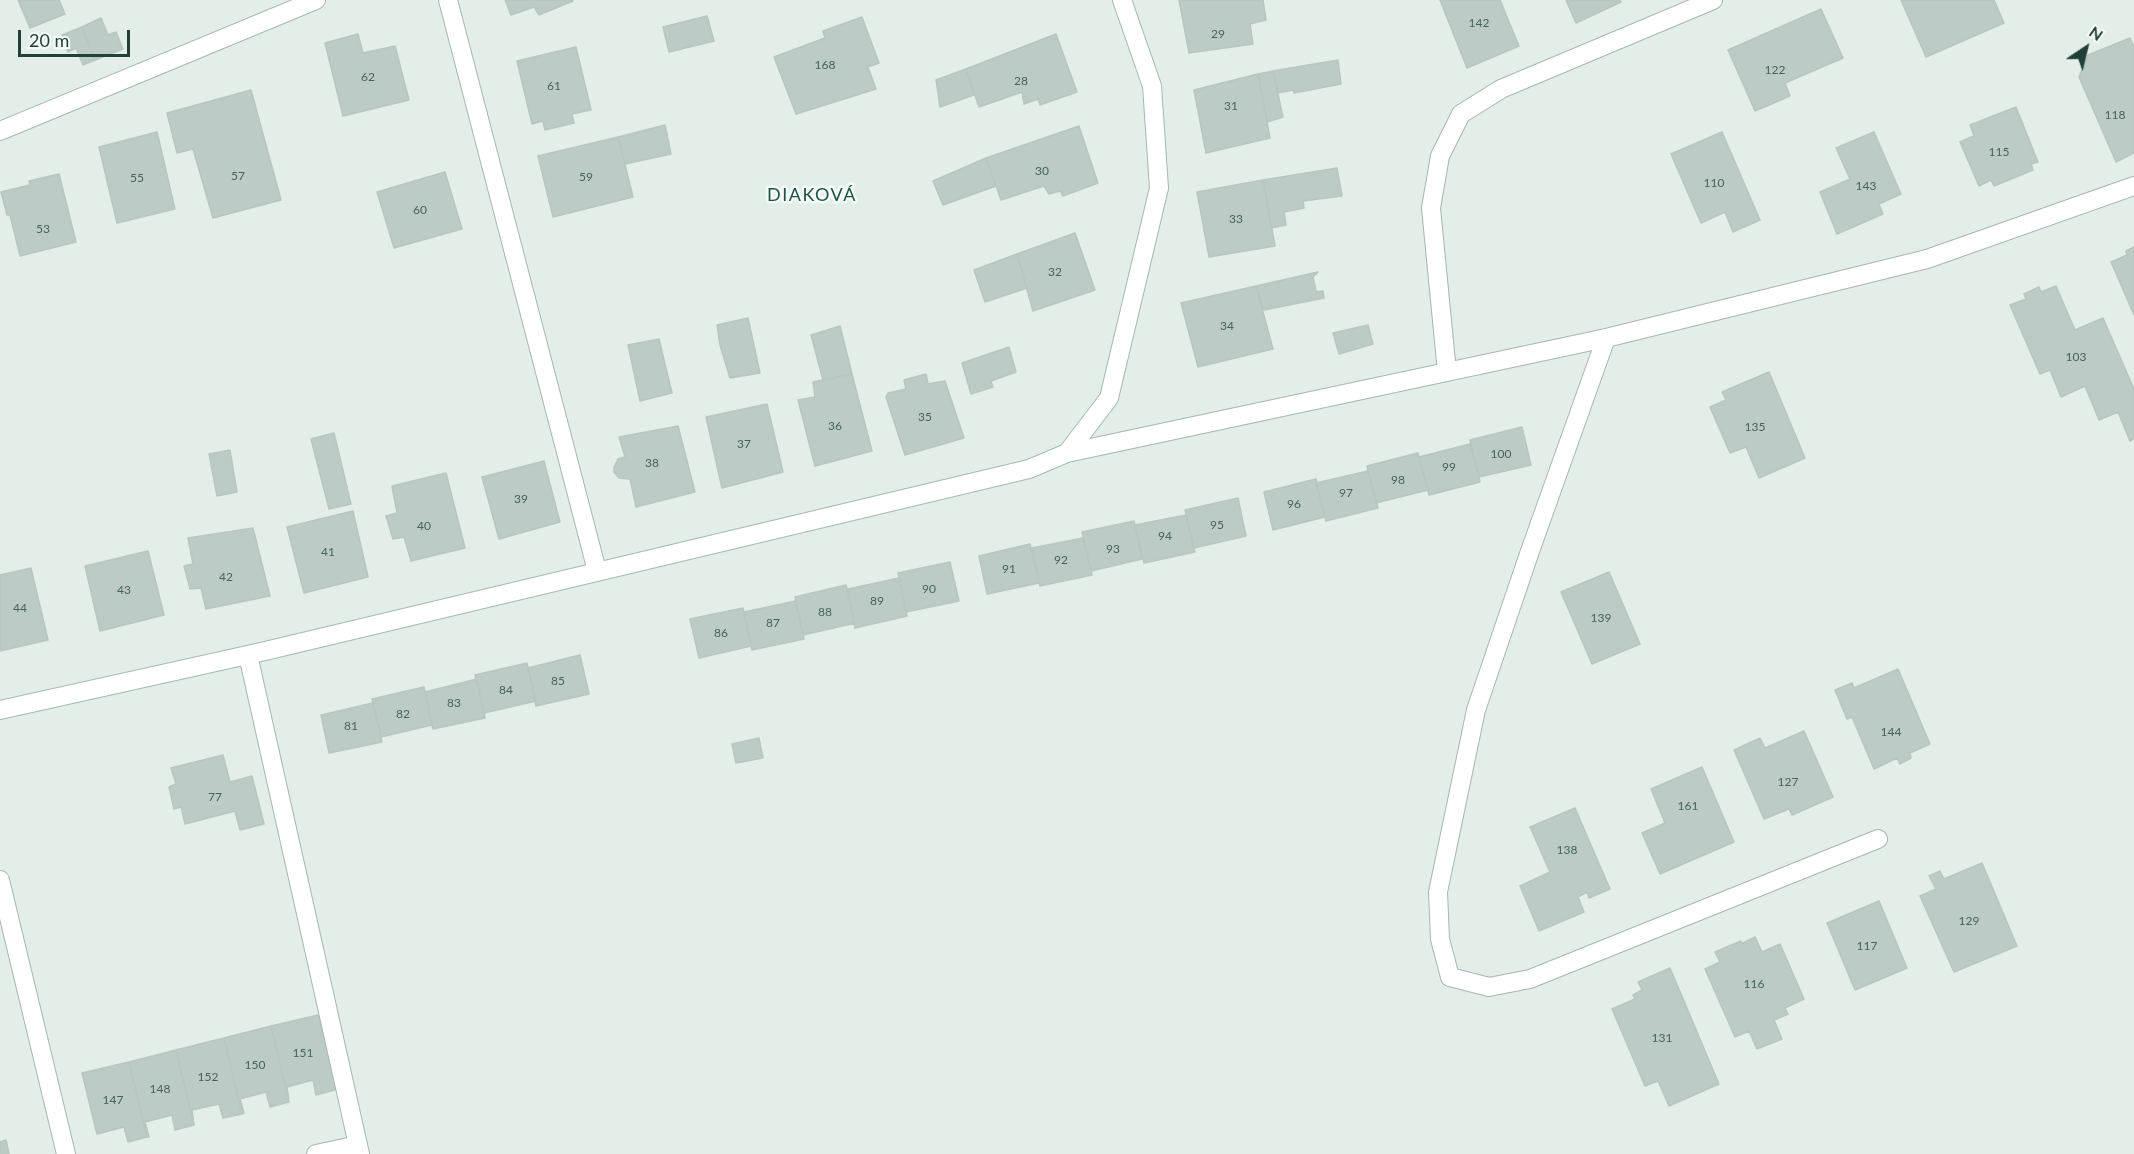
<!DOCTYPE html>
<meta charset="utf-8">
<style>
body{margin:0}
#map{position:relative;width:2134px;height:1154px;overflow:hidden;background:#e4eee9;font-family:Lato,sans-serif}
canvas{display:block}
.north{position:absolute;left:2056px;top:18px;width:60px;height:60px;-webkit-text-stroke:4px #f4faf7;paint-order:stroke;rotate:35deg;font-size:16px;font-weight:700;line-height:24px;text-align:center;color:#224037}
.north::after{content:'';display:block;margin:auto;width:21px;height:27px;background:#224037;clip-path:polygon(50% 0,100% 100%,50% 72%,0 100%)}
.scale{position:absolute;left:18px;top:30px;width:112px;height:27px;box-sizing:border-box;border:3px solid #224037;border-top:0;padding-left:8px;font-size:18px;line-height:21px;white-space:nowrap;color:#224037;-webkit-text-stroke:4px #f4faf7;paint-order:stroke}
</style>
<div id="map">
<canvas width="2134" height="1154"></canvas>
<div class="north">N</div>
<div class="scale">20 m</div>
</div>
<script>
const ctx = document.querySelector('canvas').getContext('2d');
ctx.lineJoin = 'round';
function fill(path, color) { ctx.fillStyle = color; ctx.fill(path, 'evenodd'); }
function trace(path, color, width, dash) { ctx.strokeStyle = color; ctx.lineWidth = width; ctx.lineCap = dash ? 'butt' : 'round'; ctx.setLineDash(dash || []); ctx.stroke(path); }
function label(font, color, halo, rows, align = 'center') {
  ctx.font = font + ' Lato,sans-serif'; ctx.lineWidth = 5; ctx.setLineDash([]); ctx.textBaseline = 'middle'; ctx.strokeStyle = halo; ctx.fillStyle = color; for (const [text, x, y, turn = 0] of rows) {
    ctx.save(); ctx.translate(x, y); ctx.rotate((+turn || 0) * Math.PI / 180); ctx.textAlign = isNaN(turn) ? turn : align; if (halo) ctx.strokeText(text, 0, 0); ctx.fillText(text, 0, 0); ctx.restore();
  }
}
const building = new Path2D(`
 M18,0H59L65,14L30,28Z
 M505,0H572L573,1L539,15L534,7L511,15Z
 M1179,0H1263L1266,20L1250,24L1253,44L1189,53Z
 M1440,0H1500L1519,46L1467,68Z
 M1566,0H1620L1621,2L1576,23Z
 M1901,0H1994L2004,23L1926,57Z
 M1821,9L1843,58L1785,83L1790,96L1755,111L1728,50Z
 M707,16L714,41L669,52L663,27Z
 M862,17L879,63L868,67L876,89L796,114L774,57L825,38L823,31Z
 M101,18L108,35L116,32L123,49L95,60L82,27Z
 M82,27L95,60L83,65L76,48L68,52L62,35Z
 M358,34L363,53L395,46L409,100L343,116L325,43Z
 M1056,34L1077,92L1040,105L1038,99L1024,104L1022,92L979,107L966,69Z
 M2130,38L2134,47V153L2116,162L2079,77L2088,55Z
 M576,47L591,110L572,114L574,123L545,130L543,121L532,124L517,61Z
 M1338,60L1341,84L1294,93L1293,90L1278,93L1273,71Z
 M966,69L974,95L940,107L936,80Z
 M1273,71L1283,117L1267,122L1258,74Z
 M1258,74L1270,138L1206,153L1194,90Z
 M251,90L281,200L213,218L193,149L177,153L167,113Z
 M2016,107L2038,162L2031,164L2033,170L1994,186L1991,180L1979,186L1960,142L1974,136L1970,125Z
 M665,125L671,154L625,164L618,137Z
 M1079,126L1098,183L1063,196L1060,191L1049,194L1044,186L1001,200L986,158Z
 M157,132L175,209L117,223L99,147Z
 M1722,132L1760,220L1733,232L1725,212L1701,223L1671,154Z
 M1874,132L1901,194L1879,204L1883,214L1837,234L1820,192L1850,179L1836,148Z
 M618,137L633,197L553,217L538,156Z
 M986,158L996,186L943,205L933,181Z
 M1337,168L1342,196L1303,201L1304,208L1284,212L1286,225L1271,228L1263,180Z
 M445,172L462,229L394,248L377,192Z
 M59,174L76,242L20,256L10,215H7L1,192L30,185L29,181Z
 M1263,180L1275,246L1209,257L1197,192Z
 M1075,233L1095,290L1033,311L1017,254Z
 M2134,247V315L2111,262L2127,255L2126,251Z
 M1017,254L1027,288L985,302L974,270Z
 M1318,272L1313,277L1316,292L1323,291L1324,298L1264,310L1256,286Z
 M1256,286L1273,349L1198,367L1181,303Z
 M2056,286L2075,330L2103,318L2134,389V439L2130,441L2118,412L2099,420L2085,386L2061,397L2050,370L2040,374L2010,305L2026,299L2024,294L2039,287L2041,292Z
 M748,318L760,373L730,378L720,345L717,325Z
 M1368,325L1373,344L1339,354L1333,333Z
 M840,326L852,374L823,380L811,335Z
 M659,339L672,393L640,401L628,345Z
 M1009,347L1016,372L991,381L993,387L971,394L962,363Z
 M1769,372L1805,458L1759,478L1746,447L1730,453L1710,407L1726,400L1722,392Z
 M852,374L872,451L815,466L798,400L815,397L813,382Z
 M926,374L928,384L945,381L964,438L905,455L886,397L888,393L906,389L904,380Z
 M767,404L783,472L722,488L706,417Z
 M678,426L695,492L636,507L630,479L619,478L614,472V467L618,459L625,457L619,437Z
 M1522,427L1531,465L1479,477L1470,440Z
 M334,433L351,504L329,509L311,439Z
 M1470,444L1480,482L1429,495L1419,457Z
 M230,450L237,492L217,496L209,454Z
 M1418,453L1428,490L1376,503L1367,466Z
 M544,461L560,522L499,539L482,477Z
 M1368,471L1378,508L1326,521L1316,483Z
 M446,473L465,548L411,561L404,537L393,539L386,516L397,513L392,486Z
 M1316,479L1325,517L1273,530L1264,492Z
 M1238,498L1246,536L1194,548L1185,510Z
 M353,511L368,577L304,593L287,527Z
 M1186,515L1195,552L1144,563L1135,525Z
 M1134,521L1142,559L1091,571L1082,532Z
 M253,528L270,596L206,609L201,588L190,589L184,566L193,564L188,538Z
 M1083,538L1092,575L1040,586L1032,548Z
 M1030,544L1039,583L987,594L979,556Z
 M148,551L164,615L100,631L85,566Z
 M950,562L959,601L906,612L898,573Z
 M31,568L48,640L0,651V575Z
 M1609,572L1640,644L1592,664L1561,592Z
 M899,578L907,616L855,628L848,589Z
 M846,585L855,623L803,635L795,597Z
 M796,601L804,639L752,650L744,612Z
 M743,608L751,646L699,658L690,619Z
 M580,655L589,694L536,706L528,668Z
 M527,663L536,701L484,713L475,675Z
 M1898,669L1930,744L1910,753L1911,758L1900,764L1897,758L1874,769L1852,717L1847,719L1835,690L1852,683L1854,688Z
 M477,679L485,718L433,729L425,692Z
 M424,687L432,725L381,737L372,699Z
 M373,703L382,742L329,753L321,715Z
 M1804,731L1833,797L1792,815L1789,809L1764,819L1734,750L1760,738L1765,748Z
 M759,738L763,758L736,763L732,744Z
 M223,755L230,782L252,776L264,824L240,830L235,811L185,824L181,807L174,809L169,787L176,784L171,768Z
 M1702,767L1734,842L1660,874L1642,833L1665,823L1651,789Z
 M1575,808L1610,889L1589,898L1587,892L1578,897L1584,912L1539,931L1520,886L1550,872L1530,827Z
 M1982,863L2017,946L1954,972L1920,896L1936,889L1929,876L1940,871L1944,879Z
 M1879,901L1907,968L1855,990L1827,923Z
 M1755,937L1762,952L1780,944L1804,999L1785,1008L1788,1014L1774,1020L1782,1039L1757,1049L1749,1031L1735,1037L1705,969L1720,962L1715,952L1741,941V944Z
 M1670,968L1719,1084L1669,1106L1658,1081L1645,1086L1612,1009L1635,999L1633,995L1642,990L1638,982Z
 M318,1015L338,1089L316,1095L313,1080L287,1087L289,1102L271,1026Z
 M271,1026L289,1102L270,1107L266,1092L240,1099L244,1113L242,1114L224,1038Z
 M224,1038L242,1114L223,1118L219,1104L192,1110L194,1125L176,1050Z
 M176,1050L194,1125L175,1130L172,1115L145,1122L149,1137H147L129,1062Z
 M129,1062L147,1137L128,1142L124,1127L97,1134L82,1073Z
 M6,1140L9,1154H0V1142Z`);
fill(building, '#bccbc5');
trace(building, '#b6c7bf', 1.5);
const street = new Path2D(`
 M448,0L597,571
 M0,131L316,0
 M1447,372L1431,208L1440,156L1461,114L1501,89L1713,0
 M1067,453L1606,338
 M248,655L360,1154
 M1878,839L1530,979L1489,987L1450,977L1440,939L1438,892L1476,710L1529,554L1606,338L1927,259L2134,186
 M0,880L66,1154
 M316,1154L358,1145`);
const secondary = new Path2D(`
 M0,710L261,652L1029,469L1067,453L1109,398L1159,188L1152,86L1122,0`);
trace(street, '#a6b6b0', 20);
trace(secondary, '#a2bab0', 20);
trace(street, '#fff', 18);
trace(secondary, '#fff', 18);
label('12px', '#48635a', null, [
 ["142",1479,23],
 ["29",1218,34],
 ["168",825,65],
 ["122",1775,70],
 ["62",368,77],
 ["28",1021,81],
 ["61",554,86],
 ["31",1231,106],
 ["118",2115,115],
 ["115",1999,152],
 ["30",1042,171],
 ["57",238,176],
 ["59",586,177],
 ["55",137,178],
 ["110",1714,183],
 ["143",1866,186],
 ["60",420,210],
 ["33",1236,219],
 ["53",43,229],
 ["32",1055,272],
 ["34",1227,326],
 ["103",2076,357],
 ["35",925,417],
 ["36",835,426],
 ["135",1755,427],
 ["37",744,444],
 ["100",1501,454],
 ["38",652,463],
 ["99",1449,467],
 ["98",1398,480],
 ["97",1346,493],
 ["39",521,499],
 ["96",1294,504],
 ["95",1217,525],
 ["40",424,526],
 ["94",1165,536],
 ["93",1113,549],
 ["41",328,552],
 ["92",1061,560],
 ["91",1009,569],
 ["42",226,577],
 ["90",929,589],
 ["43",124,590],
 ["89",877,601],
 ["44",20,608],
 ["88",825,612],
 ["139",1601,618],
 ["87",773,623],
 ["86",721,633],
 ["85",558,681],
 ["84",506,690],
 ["83",454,703],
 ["82",403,714],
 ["81",351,726],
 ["144",1891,732],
 ["127",1788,782],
 ["77",215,797],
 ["161",1688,806],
 ["138",1567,850],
 ["129",1969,921],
 ["117",1867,946],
 ["116",1754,984],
 ["131",1662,1038],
 ["151",303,1053],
 ["150",255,1065],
 ["152",208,1077],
 ["148",160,1089],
 ["147",113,1100]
]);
ctx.letterSpacing = '1.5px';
label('18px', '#1e5344', '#f4faf7', [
 ["DIAKOVÁ",812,195]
]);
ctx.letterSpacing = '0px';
</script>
